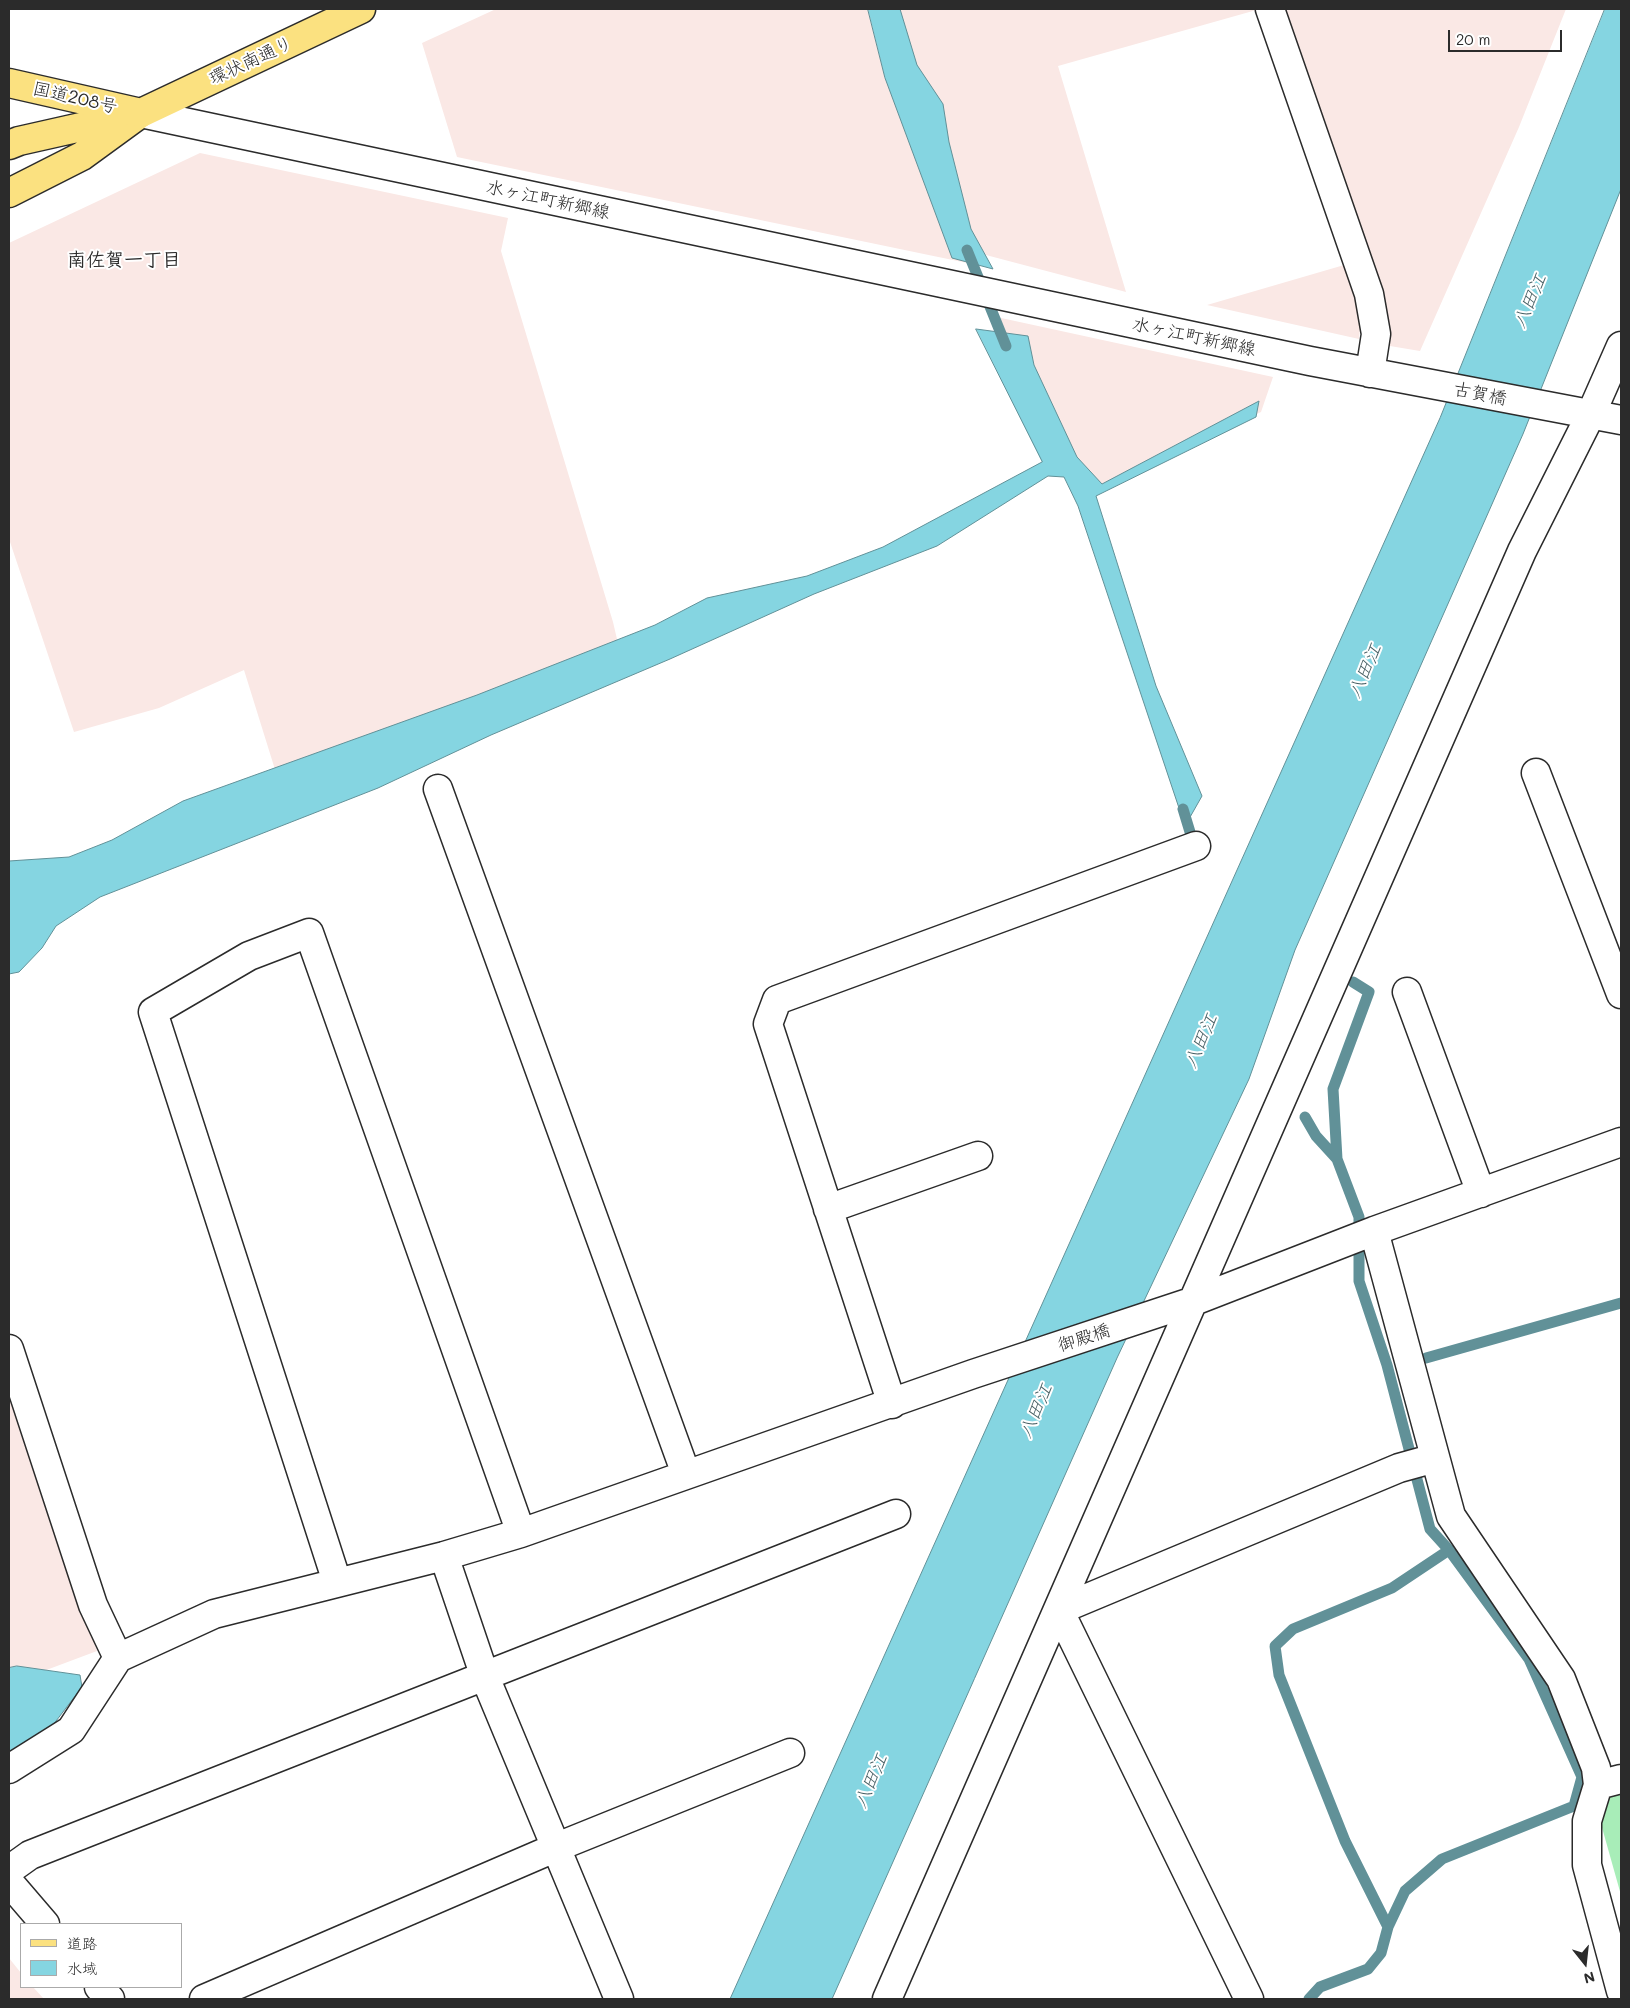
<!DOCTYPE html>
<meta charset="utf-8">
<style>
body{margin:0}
#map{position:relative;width:1630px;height:2008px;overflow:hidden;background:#fff;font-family:Mali,"Klee One",sans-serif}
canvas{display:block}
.frame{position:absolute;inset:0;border:10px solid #2b2b2b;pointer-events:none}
.legend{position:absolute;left:20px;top:1923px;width:162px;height:65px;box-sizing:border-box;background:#fff;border:1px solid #aaa;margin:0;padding:6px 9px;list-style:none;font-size:15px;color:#2b2b2b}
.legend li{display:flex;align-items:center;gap:10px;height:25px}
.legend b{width:25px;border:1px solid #aaa}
.north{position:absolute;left:1560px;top:1938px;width:50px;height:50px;-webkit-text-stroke:4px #fff;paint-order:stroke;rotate:164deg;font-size:14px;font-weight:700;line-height:20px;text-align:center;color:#2b2b2b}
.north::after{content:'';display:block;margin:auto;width:18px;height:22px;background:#2b2b2b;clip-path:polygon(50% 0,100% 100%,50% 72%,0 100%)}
.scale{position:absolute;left:1448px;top:30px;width:114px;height:22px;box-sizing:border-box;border:2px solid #2b2b2b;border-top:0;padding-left:6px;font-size:15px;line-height:18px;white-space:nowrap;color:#2b2b2b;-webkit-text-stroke:4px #fff;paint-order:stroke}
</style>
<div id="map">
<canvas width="1630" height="2008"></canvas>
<div class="frame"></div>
<ul class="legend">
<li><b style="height:6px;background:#fbe180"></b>道路</li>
<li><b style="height:14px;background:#85d5e1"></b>水域</li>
</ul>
<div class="north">N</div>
<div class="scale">20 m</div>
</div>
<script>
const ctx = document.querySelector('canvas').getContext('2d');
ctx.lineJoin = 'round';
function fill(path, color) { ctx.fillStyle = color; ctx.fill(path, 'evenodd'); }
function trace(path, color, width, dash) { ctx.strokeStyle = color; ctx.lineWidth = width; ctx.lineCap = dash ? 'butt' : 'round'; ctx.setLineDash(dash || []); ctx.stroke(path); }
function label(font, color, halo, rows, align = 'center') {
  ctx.font = font + ' Mali,"Klee One",sans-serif'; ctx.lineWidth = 4; ctx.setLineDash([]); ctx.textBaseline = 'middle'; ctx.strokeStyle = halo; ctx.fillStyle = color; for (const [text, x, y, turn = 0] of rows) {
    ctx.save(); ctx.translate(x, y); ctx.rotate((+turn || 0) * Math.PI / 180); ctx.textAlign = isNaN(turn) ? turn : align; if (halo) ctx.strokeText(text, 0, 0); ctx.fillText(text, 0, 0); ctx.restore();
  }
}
fill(new Path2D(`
 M496,9H1260L1058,66L1126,292L967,250L972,264L457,157L422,43Z
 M1277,9H1566L1519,127L1420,351L1384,345Z
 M200,153L508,218L501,251L613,622L620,652L277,776L244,670L159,708L74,732L9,539V243Z
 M1351,263L1363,298L1359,339L1207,305Z
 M992,316L1273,377L1261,412L1089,491Z
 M9,1384L97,1651L9,1684Z
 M9,1958L21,1973V1987H33L44,1999H9Z`), '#fae8e5');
fill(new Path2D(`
 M1621,1772V1895L1601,1824L1607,1776Z`), '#a8edb8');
const water = new Path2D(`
 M868,9H900L917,65L943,104L949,142L971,229L993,269L952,258L885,78Z
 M1605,9H1621V189L1523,434L1295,950L1249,1079L1117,1358L832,1999H730L1440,418Z
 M976,329L1028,336L1034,365L1077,457L1102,484L1259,401L1256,417L1096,496L1156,686L1202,796L1185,826L1078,506L1064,477L1048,476L937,546L814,594L670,659L491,735L378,788L100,897L56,926L42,948L19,972L9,974V861L69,857L112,840L183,801L477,695L655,625L707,598L807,576L883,547L1042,462Z
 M17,1666L80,1675L82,1687L53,1725L9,1753V1668Z`);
fill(water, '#85d5e1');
trace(water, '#619198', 1);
trace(new Path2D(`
 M967,250L1006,346
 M1183,809L1190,832
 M1305,1117L1316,1136L1337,1159
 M1426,1358L1621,1303
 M1388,1927L1345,1841L1279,1675L1275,1646L1293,1629L1392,1588L1449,1550
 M1309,1999L1320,1987L1368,1969L1381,1953L1388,1927L1405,1891L1442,1859L1574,1806L1582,1777L1529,1659L1449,1550L1430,1529L1387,1365L1359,1281V1217L1337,1159L1333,1089L1369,992L1353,982`), '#619198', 11);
const minor = new Path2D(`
 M1270,9L1369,294L1376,334L1370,373
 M141,113L1310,361L1621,420
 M1536,773L1621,994
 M438,789L686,1474
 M1407,992L1481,1193
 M828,1209L978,1156
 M1374,1231L1451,1516L1561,1679L1596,1768L1598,1785L1587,1821V1865L1621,1991
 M9,1349L93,1605L118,1658
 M892,1404L768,1024L777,1000L1196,846
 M444,1556L485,1677L619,1999
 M337,1582L153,1012L249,956L309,933L521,1533
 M1059,1610L1249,1999
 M1059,1610L1399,1468L1435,1458
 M9,1769L71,1730L118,1658L214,1614L444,1556L521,1533L973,1374L1194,1301L1374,1231L1621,1142
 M1598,1785L1621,1779
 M9,1870L30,1855L896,1514
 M9,1882L45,1924
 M99,1987L110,1999
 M204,1999L557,1847L790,1753
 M887,1999L1522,551L1591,414L1621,346`);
const major = new Path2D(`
 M9,145L19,141L130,116
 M9,193L82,156L141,113`);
const highway = new Path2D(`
 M9,83L141,113L361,9`);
trace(minor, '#2b2b2b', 31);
trace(major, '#2b2b2b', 31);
trace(highway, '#2b2b2b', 31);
trace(minor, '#fff', 28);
trace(major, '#fbe180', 28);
trace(highway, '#fbe180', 28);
label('18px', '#2b2b2b', '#fff', [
 ["環状南通り",251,61,-25],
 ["国道208号",75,98,13],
 ["水ヶ江町新郷線",548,200,12],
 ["水ヶ江町新郷線",1194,337,12],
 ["古賀橋",1480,394,11],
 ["御殿橋",1084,1338,-18]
]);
label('bold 19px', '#2b2b2b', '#fff', [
 ["南佐賀一丁目",124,260]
]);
label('italic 19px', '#465e62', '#fff', [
 ["八田江",1530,301,-66],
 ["八田江",1365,671,-66],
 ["八田江",1201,1041,-66],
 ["八田江",1036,1411,-66],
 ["八田江",871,1781,-66]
]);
</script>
